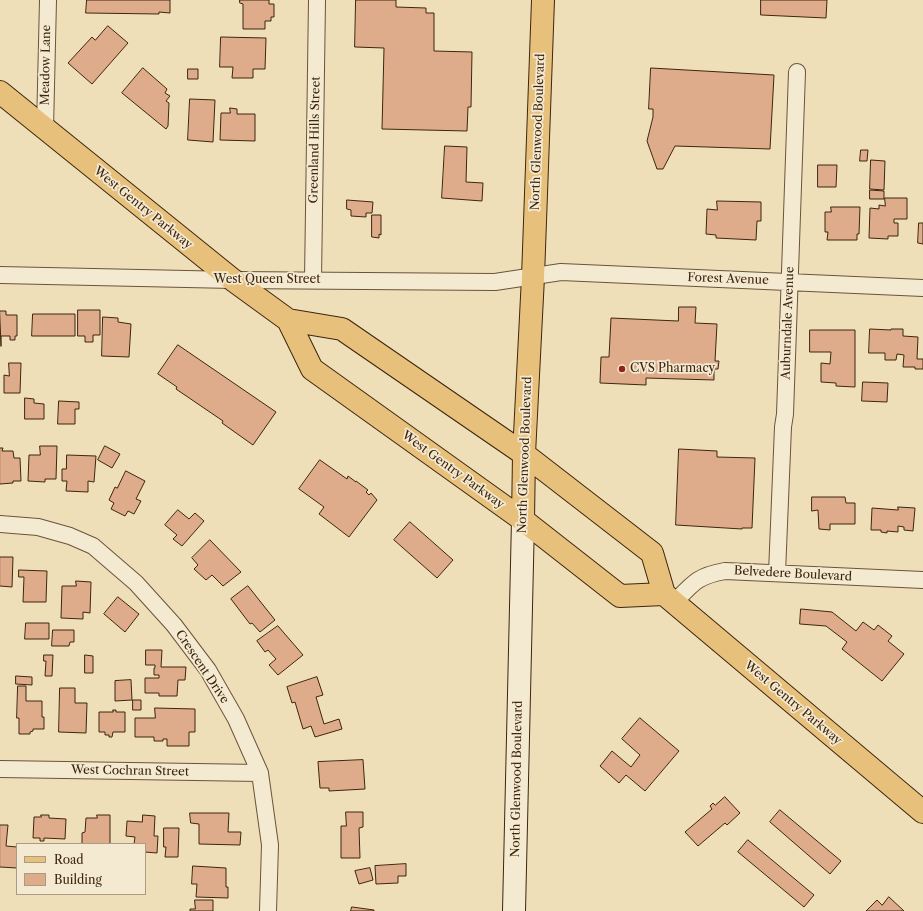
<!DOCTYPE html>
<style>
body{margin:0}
#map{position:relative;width:923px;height:911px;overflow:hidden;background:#eedfb9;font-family:"Libre Caslon Text",serif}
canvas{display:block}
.legend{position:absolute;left:16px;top:843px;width:130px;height:52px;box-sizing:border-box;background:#f4ead2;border:1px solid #ab9b84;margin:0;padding:5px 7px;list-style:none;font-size:12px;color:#3e250e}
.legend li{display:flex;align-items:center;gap:8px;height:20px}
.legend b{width:20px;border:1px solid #ab9b84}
</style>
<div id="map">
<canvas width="923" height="911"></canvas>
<ul class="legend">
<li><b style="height:5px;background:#e7c07c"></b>Road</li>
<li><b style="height:11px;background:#deac8a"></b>Building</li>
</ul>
</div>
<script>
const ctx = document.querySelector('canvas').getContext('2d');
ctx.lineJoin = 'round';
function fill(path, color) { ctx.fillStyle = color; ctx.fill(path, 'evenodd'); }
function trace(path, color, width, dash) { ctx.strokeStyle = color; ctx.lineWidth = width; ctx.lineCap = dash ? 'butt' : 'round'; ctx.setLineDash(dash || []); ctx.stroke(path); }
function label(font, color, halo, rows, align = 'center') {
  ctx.font = font + ' "Libre Caslon Text",serif'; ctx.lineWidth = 3.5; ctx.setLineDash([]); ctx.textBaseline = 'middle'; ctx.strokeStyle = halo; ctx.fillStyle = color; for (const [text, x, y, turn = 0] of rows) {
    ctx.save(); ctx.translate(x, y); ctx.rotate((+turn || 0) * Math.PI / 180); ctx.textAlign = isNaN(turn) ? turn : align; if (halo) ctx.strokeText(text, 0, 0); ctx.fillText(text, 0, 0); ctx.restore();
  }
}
const building = new Path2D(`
 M87,0H170V13L159,12V14L86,13Z
 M240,0H269V4H274V17H271V21H265V29H243V4L240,3Z
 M356,0H396V7L426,8V13H434V51L472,52L471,107H468L467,131L382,129L384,48L355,47Z
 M761,0H827L826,18L761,15Z
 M108,26L128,43L92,84L68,63L92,37L95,40Z
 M221,37L266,38L265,69H253V78H232L233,67H220Z
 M143,68L167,89L165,93L170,96L166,101L169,103L168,126L166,129L122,93Z
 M651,68L774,75L770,149L675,146L663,169H657L647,141L653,117V109H649Z
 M188,69H198V79H188Z
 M190,99L215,100L213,142L188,140Z
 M230,108L237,109V114H255V141L220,140L221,113H230Z
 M445,146L467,147L466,182L483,183L482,201L442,198Z
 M861,150H868L867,161H860Z
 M871,160L885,161L884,190L870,189Z
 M818,165H837L836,187H818Z
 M870,190L884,191V199H870Z
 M885,198H907V219H894V223H898V236H888V239L869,238L870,208L879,209V205L885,206Z
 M347,200L373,202L372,213H366V217L351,216V210L347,209Z
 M717,201L761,202V221H757L756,240L716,238V235L706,234L707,209L717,210Z
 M831,207H860L859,234H857V240H827L828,232H825V212H831Z
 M372,215H381V235L379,234V238L372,237Z
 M919,223H923V244L918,243Z
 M679,307H696L695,323L717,324L715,361H719L718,369H714V380L646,378V385L600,383L601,357H609L611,318L678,321Z
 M78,310H100V335H93V342H85V336H78Z
 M0,311H6V315H17V336H15V340H10V336H1V346Z
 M33,314H75V336H32Z
 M103,317L118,318V322L131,324L129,357L102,356Z
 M870,329L891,330V329H903V336L918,337L917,359H923V369H915V367H903L904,355L897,354L896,360H885V353H869Z
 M810,330H855V387L836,386V383L821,382V363L830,364L831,352H810Z
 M178,345L276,412L253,445L222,423L223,421L176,389L177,387L158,374Z
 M9,363H21L20,393H4V375L9,376Z
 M863,382L888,383L887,402L862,401Z
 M25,398L34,399V403L44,404V419H25Z
 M59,401L79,402V409H75V424H58Z
 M40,446H57L56,479H45V482L28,481L29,455H40Z
 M105,446L120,454L112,468L98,460Z
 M0,448H3L2,451H13L14,458H20L21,481H13V483L0,484Z
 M679,449L717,451V457L755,458L752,528H742V529L676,525Z
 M67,455L96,456L94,482L88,481V492L66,491L67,481H62V469H66Z
 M320,460L347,479L348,476L356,482V481L368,490L366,492L369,495L371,493L377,500L349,537L319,514L324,507L299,489Z
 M126,471L145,481L136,499L141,501L134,514L128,511L125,516L111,509L114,503L109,500L115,487L117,488Z
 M812,497H845L846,503H855V524H830V530L819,529L818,510L812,511Z
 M898,507L915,508L913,531L904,530V527L898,526V532L887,531V533L881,532V530H871L872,508L898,510Z
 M178,510L189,519L195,513L204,521L182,546L173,539L177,535L165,525Z
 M410,522L453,560L437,578L394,540Z
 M210,540L241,572L223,586L212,575L206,580L194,569L198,565L192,558Z
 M0,557H13L12,587L0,586Z
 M19,570L47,571L46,602H23L24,577H19Z
 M76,581L91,582L90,613L83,612V619L61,618L62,586H76Z
 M248,586L275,620L260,632L252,623L250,624L231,599Z
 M118,597L139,614L125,632L104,614Z
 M801,609L832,612L856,631L863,622L874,630L878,625L892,636L888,641L904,654L882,681L842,649L847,642L826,626L800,624Z
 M26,623H49V639H25Z
 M278,626L303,655L278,675L269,665L276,659L268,650L265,652L257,641Z
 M53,630H74V642H70L69,646H52Z
 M146,650H162L161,667H186L185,680H178L177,696H159V693H145V678H159V675H154V668H155V665H146Z
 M44,655H53L52,676H45L46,661H44Z
 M85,655L93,656V673H85Z
 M16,676L32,677V685L16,684Z
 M317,677L323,695L316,697L324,724L339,719L342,729L315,737L311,726L303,729L295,702L292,703L287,687Z
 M131,680L132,700L115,701V681Z
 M18,686H26V701H42V717H44V729H33V731L30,732V734H19V718H17Z
 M60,688H75V703H87L86,733L59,732Z
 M133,700H141V710H133Z
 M155,708L195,709V732H189V746H167V739H163V741H154V737H135V718H155Z
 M113,710H116V712H125V732H113L112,737H109V735H105V732H99V712H113Z
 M640,718L679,751L645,791L626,775L619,783L600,766L612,751L631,767L640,755L622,739Z
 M363,760L365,789L329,791V788H320L318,762Z
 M725,797L740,813L727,825L725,823L698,846L685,832L712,809L710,806L713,803L715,805Z
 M780,810L841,861L830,874L770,822Z
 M346,812H363V827L359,828L360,858H341V826H346Z
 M190,813H229L228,832H241L240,845L199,844V824L191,823Z
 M41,815H49V818L66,819L65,839L44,838V841H40V838H33L34,817H41Z
 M97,815H110V844H82V833L85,832L86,818H97Z
 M143,815L155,816L154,836H158L157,853L145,852V844H134L135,837L126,836L127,821L142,822Z
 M0,825H8L6,846L17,847V868L0,867Z
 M164,828H179L178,857H165L166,847H164Z
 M748,840L814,895L804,907L738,852Z
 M406,864V876H398V883L376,884L375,866Z
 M193,866L226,868V887H228V898L196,897L197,884H192Z
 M370,868L373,880L359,884L355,871Z
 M889,897L904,911H866L877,900L882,905Z
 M195,900H213V911H190V909H195Z
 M352,907L374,910V911H351Z`);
fill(building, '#deac8a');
trace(building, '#3e250e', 1);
const street = new Path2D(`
 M45,129L48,0
 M0,275L233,280L495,282L561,272L923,288
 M313,280L317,0
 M0,524L38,527L70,536L93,546L136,583L174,625L208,670L236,719L260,773L270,845L268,911
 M777,573L783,427L785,414L797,72
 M674,603C693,583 697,576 725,571L923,580
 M0,769L260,773`);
const secondary = new Path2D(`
 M514,911L523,520`);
const primary = new Path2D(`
 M0,92L233,280L288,320L342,329L524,454L652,553L664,594L923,812
 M288,320L312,369L523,520L620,596L664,594
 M523,520L524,454L533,277L543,0`);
trace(street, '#6a5439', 18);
trace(secondary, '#3e250e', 24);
trace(primary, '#3e250e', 24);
trace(street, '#f4ead2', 16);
trace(secondary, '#f4ead2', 22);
trace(primary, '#e7c07c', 22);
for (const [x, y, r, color] of [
 [622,369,4,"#8f2418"]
]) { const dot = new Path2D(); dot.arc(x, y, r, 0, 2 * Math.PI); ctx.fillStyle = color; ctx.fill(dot); trace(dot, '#f4ead2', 1.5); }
label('12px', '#3e250e', '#f4ead2', [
 ["Meadow Lane",46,65,-89],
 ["North Glenwood Boulevard",538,132,-88],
 ["Greenland Hills Street",315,140,-89],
 ["West Gentry Parkway",143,208,39],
 ["Forest Avenue",728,279,2],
 ["West Queen Street",267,280],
 ["Auburndale Avenue",788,323,-88],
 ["North Glenwood Boulevard",525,455,-88],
 ["West Gentry Parkway",453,470,36],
 ["Belvedere Boulevard",793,574,3],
 ["Crescent Drive",202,667,56],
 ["West Gentry Parkway",793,703,40],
 ["West Cochran Street",130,771,1],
 ["North Glenwood Boulevard",517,779,-89]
]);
label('12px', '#3e250e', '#f4ead2', [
 ["CVS Pharmacy",630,369]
], 'left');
</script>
